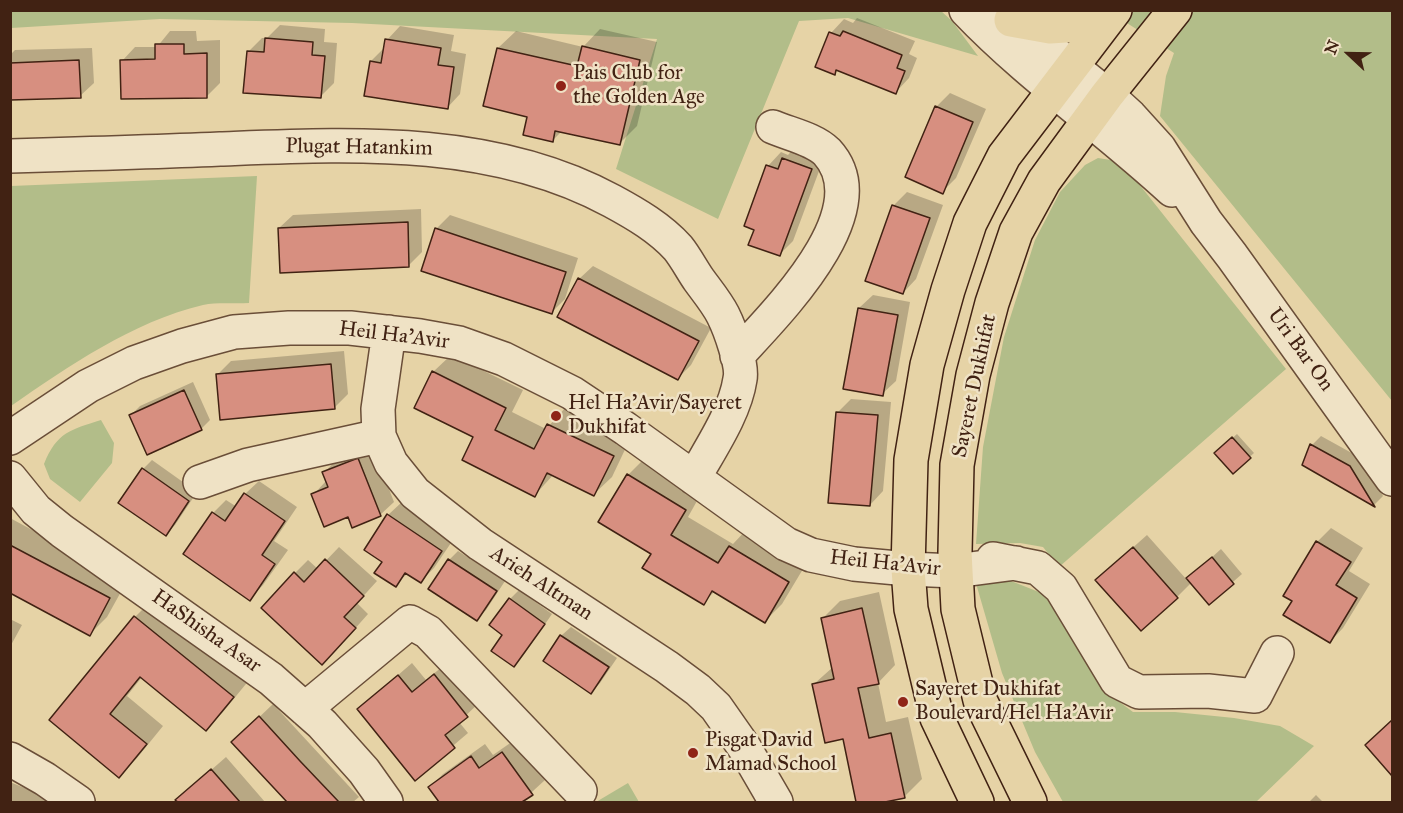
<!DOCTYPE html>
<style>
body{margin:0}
#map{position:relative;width:1403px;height:813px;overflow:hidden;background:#e6d3a6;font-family:"IM FELL Great Primer",serif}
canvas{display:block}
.frame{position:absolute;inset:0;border:12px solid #412213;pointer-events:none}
.north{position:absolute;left:1319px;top:24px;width:60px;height:60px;-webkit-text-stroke:4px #efe2c5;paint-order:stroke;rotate:292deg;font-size:16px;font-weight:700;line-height:24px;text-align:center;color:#412213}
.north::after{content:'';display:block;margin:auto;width:21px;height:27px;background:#412213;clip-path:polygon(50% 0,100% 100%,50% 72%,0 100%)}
</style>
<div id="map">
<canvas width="1403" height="813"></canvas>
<div class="frame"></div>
<div class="north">N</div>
</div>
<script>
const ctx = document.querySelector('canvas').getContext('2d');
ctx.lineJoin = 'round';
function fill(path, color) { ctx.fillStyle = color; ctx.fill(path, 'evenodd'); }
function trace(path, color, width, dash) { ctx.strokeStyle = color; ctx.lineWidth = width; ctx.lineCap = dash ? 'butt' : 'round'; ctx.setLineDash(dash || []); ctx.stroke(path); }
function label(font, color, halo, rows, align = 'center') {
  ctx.font = font + ' "IM FELL Great Primer",serif'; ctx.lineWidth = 5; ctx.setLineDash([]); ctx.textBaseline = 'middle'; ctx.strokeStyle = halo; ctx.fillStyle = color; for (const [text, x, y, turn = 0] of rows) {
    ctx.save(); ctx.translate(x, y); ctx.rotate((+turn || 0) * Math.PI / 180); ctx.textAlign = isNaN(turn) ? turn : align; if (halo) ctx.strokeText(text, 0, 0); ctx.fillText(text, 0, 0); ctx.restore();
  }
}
fill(new Path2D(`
 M10,11H941L952,21L978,56L848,18L799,21L718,219L616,169L657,39L352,23L160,19L11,28Z
 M1108,11H1392V401L1160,116L1166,76L1174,53Z
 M1098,158L1117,161L1135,179L1286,369L1059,567L1043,547L1020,543L976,544L983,447L1004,337L1035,240L1060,192L1085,165Z
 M257,176L249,303C234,304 217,302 203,305C132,322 69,366 11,406V186Z
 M101,420L114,443L112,463L80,502L50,479L44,464C57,432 70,430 101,420Z
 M975,580L1011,581L1044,594L1102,689L1133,712H1175L1234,718L1280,726L1314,746L1256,802H1063L1035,752L1002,673Z
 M628,783L639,802H596Z`), '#b2bd89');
fill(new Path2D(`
 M857,18L915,41L909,54L917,58L909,78L896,92L839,69L834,73L831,33L844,19L853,23Z
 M280,25L325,29L324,42L337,43L334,83L320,97L248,52L262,38H267Z
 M400,26L454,35L451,51L466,54L460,94L447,108L371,61L385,47L387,40Z
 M600,29L657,42L637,126L619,144L562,131L553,140L529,115L485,105L498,48L516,31L583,47Z
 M170,31H196L197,41L220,40V83L207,96L122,61L135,47H157Z
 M92,48L94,83L80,96L10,99V55L15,50Z
 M950,93L986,109L956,178L942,192L936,107Z
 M797,145L825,155L793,241L780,254L756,229L768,166L781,152L788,155Z
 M907,192L943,205L916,279L903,293L893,206Z
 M421,209L422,252L408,266L279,228L293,215Z
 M450,215L578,258L565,299L551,313L436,229Z
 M593,266L711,328L691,365L678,378L579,279Z
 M873,295L910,302L896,381L882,394L859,308Z
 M344,351L348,394L334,408L217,375L231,361Z
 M451,355L523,390L512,412L546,429L566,407L630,439L612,477L594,494L554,474L535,495L475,436L433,372Z
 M193,382L210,420L201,429L131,415L140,406Z
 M851,399L891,402L883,491L870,505L838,412Z
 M1237,434L1254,453L1233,472L1216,453Z
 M1321,436L1359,457L1383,496L1374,505L1304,464L1312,445Z
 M372,445L394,502L380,515H349L313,495L327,480L324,473L337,459Z
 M645,458L702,492L688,517L733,544L747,529L806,564L782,604L765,621L715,591L703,603L653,553L628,475Z
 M152,460L197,492L175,525L166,534L143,469Z
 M259,481L297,507L274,541L288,550L263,585L250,599L213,513L226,500L237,507L245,494Z
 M402,502L455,537L434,568L421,581L408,573L395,585L384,561L388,515Z
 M10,518L127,581L107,617L90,634L10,592Z
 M1331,528L1363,548L1349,571L1370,584L1343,628L1330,642L1294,601L1317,542Z
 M1147,535L1187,580L1221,549L1242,574L1209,603L1192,582L1177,597L1111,567Z
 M339,547L377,581L357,603L368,614L336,650L295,573L308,560L318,569Z
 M458,551L505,581L486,610L477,619L449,560Z
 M519,590L552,614L523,656L514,665L504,635L510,599Z
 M879,592L895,665L878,683L886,722L908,717L922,779L904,797L878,802H858L844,737L814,684L833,667L823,618L840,601Z
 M153,599L250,679L223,712L206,729L142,677L127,696L163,726L137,758L119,776L51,720L135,617Z
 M10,619L22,625L10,647Z
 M571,627L617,658L600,683L591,692L545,660L562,635Z
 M448,662L480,702L459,722L468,733L415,778L359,709L412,663L426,680Z
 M273,704L359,797L353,802H289L233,742Z
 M1392,721V773L1367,745Z
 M516,739L545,780L521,802H441L430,787L443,774L485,744L493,755Z
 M226,757L265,802H180L177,800Z
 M10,782L59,802H10Z
 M1316,795L1323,802H1309Z`), '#0003');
const building = new Path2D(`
 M843,31L902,55L897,68L905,71L896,94L836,70L835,75L815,67L829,32L840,36Z
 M265,38L313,42L312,55L325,56L321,98L243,93L247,51L264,52Z
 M385,39L441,48L438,65L454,67L448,109L364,96L370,61L381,63Z
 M155,44H184V54L207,53V98L121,99L120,60L155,59Z
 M582,46L640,60L620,145L555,131L553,142L523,135L527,117L483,106L497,48L577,66Z
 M79,60L81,98L10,100V63Z
 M935,106L973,122L943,194L905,177Z
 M782,158L812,169L780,256L748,245L754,230L744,226L766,165L778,169Z
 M892,205L930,218L903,294L865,281Z
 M408,222L409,267L280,273L278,228Z
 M435,228L566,272L552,314L421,271Z
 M578,278L699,341L678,380L557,317Z
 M858,308L898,315L883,396L843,389Z
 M331,364L335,409L220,420L216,374Z
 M432,371L506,408L495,430L534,449L547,424L614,456L594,496L547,473L535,497L462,460L473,437L414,408Z
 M184,390L202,430L147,455L129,415Z
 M836,412L878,415L870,506L828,503Z
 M1232,437L1251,458L1233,474L1214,453Z
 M1310,444L1350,466L1375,507L1302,465Z
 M358,458L381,516L352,528L348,517L324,527L311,494L328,487L322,472Z
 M142,468L189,501L166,536L118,503Z
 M627,474L686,510L671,535L718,563L729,546L789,582L765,623L712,591L704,605L642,568L651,554L598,522Z
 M244,493L285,521L262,555L275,564L250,601L183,554L212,512L225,521Z
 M387,514L442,551L421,583L405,573L396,587L374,573L382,562L364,550Z
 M1316,541L1351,562L1336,585L1357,598L1330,643L1283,615L1292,601L1283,596Z
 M10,545L110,598L90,636L10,593Z
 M1133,547L1178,598L1141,631L1095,580Z
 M1212,557L1234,584L1209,605L1186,578Z
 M325,559L364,596L344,617L356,628L322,665L261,608L294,572L304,582Z
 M448,559L497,591L477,621L428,589Z
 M509,598L545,624L514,667L491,651L502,635L489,625Z
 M862,608L879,684L858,688L869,738L891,733L905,798L885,802H856L843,739L825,743L812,684L834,679L821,618Z
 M134,616L234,697L206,731L140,677L110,714L147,744L119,778L49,720Z
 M560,635L609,667L591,694L543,661Z
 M434,674L468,717L445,735L455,748L415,781L357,709L398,675L412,692Z
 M259,716L300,761L339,802H287L231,742Z
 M1392,720V776L1365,745Z
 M502,752L533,795L522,802H439L428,787L471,756L479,768Z
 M211,769L240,802H178L175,800Z`);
fill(building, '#d78f80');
trace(building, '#412213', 1.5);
const minor = new Path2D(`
 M966,10C1029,76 1105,128 1172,190
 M995,10L1031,34L1107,95L1130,116L1159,148L1206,222L1232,256L1392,479
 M10,156C80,154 150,152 220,149C352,144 492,136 612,201C636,214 660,228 678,248C686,258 692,270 699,280C707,291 717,303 723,315C730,329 743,365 740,379C735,413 710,449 694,478
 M389,332L378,409L379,436L391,463L415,493L480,544L667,667L698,690L716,707L744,747L776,802
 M737,356C775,314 881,211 827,152C814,139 789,134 773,127
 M10,438L88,386L134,363L182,346L234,332L289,328H350L420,336L459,343L504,359L572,393L626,429L786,544L811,555L854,564L908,569L955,571L1016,563
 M10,478L36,510L62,531L271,679L322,724L364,771L386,802
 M200,482L248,465L379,436
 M993,559L1038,568L1061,588L1117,681L1139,692L1208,691L1255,696L1277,653
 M305,709L410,622L428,632L580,791
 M10,759L45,779L78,802`);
const major = new Path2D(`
 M1011,20L1050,27L1080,25L1110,10
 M977,802L937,718L911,609L908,569L911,460L927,365L948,290L970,223L1004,156L1115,10
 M1030,802L980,700L958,609L955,552L957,465L973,375L992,303L1016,232L1044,181L1107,95L1175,10`);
trace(minor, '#6a4e38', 36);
trace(major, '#412213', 36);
trace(minor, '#efe2c5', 33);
trace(major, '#e6d3a6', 33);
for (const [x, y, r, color] of [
 [561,86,6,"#8f2418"],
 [556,416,6,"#8f2418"],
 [903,702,6,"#8f2418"],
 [693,753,6,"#8f2418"]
]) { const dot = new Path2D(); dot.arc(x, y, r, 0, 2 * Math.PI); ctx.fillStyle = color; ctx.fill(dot); trace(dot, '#efe2c5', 2); }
label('21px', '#412213', '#efe2c5', [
 ["Pais Club for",573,74],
 ["the Golden Age",573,98],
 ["Hel Ha'Avir/Sayeret",568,404],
 ["Dukhifat",568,428],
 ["Sayeret Dukhifat",915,690],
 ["Boulevard/Hel Ha'Avir",915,714],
 ["Pisgat David",705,741],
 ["Mamad School",705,765]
], 'left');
label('21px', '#412213', '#efe2c5', [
 ["Plugat Hatankim",359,148,1],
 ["Heil Ha'Avir",394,336,7],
 ["Uri Bar On",1300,350,54],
 ["Sayeret Dukhifat",975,386,-78],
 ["Heil Ha'Avir",885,564,6],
 ["Arieh Altman",541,584,33],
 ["HaShisha Asar",206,632,35]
]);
</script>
